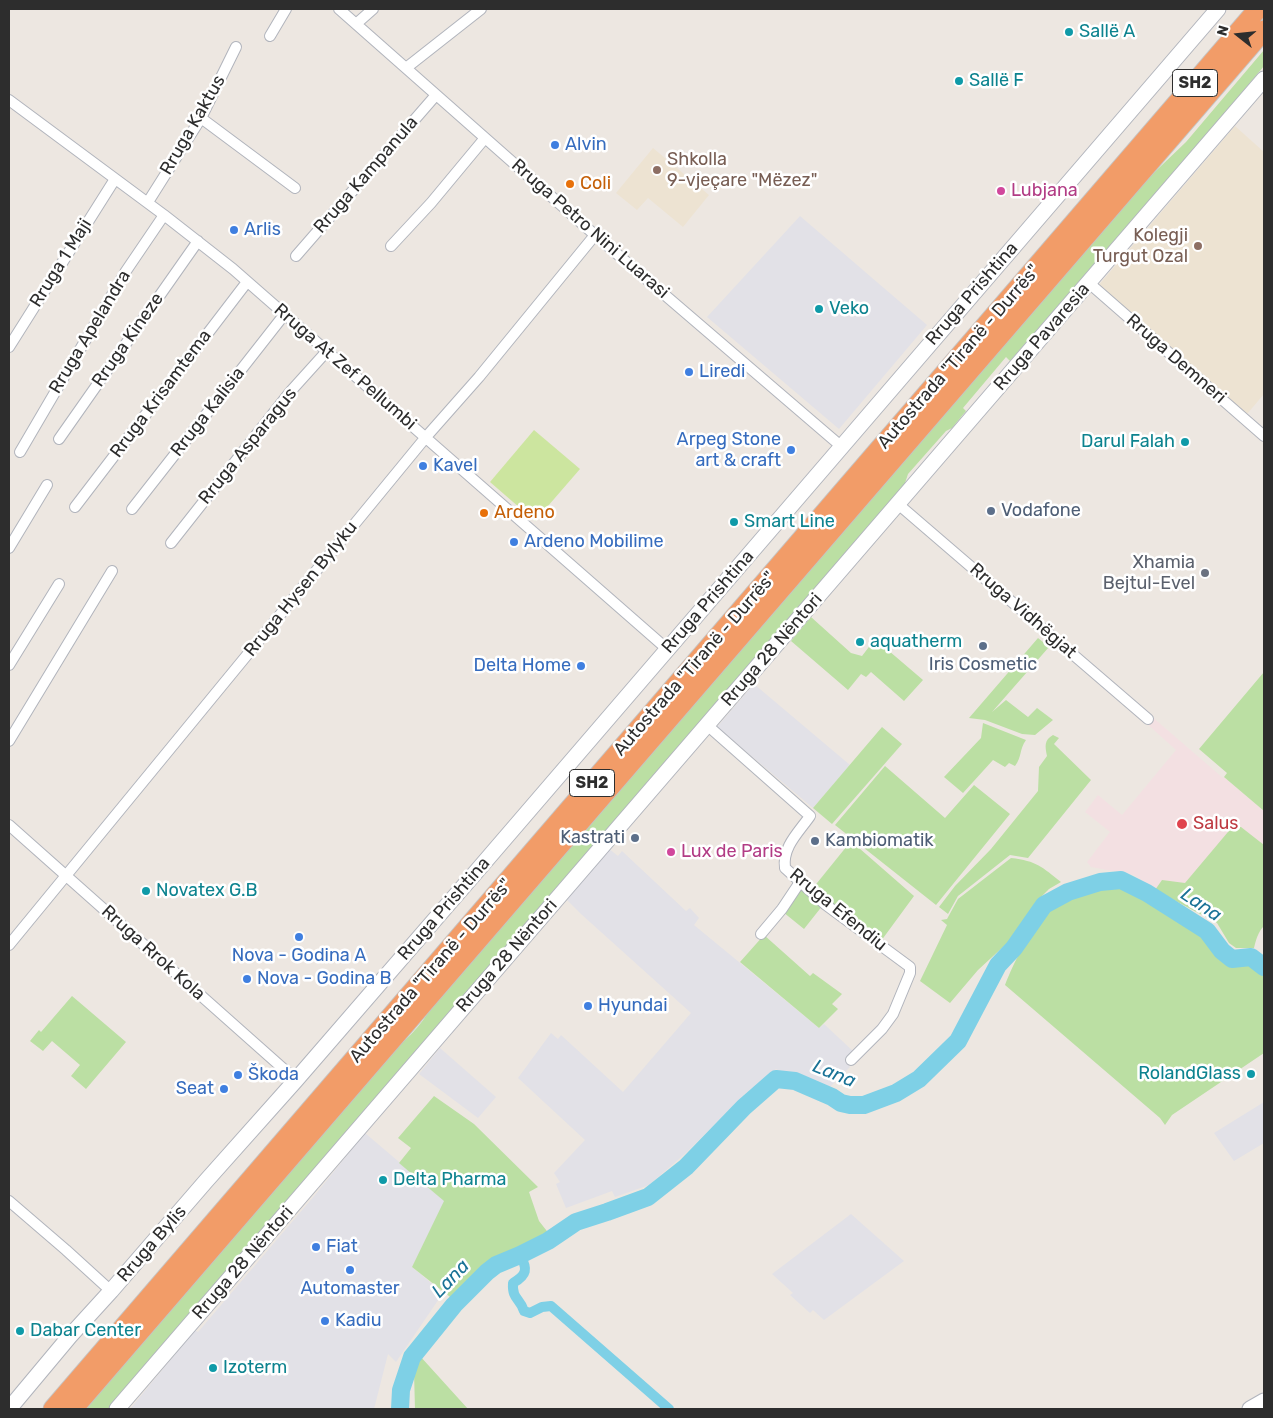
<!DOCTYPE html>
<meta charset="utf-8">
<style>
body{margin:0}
#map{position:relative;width:1273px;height:1418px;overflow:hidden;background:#ede7e1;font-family:Rubik,sans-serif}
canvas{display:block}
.frame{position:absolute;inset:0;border:10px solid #2d2d2d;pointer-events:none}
.north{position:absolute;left:1213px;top:10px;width:50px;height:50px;-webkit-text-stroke:4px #fff;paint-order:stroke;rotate:286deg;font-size:14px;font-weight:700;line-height:20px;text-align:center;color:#2d2d2d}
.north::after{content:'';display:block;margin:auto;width:18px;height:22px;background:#2d2d2d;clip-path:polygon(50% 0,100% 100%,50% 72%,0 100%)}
</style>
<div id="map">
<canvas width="1273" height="1418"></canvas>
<div class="frame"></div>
<div class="north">N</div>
</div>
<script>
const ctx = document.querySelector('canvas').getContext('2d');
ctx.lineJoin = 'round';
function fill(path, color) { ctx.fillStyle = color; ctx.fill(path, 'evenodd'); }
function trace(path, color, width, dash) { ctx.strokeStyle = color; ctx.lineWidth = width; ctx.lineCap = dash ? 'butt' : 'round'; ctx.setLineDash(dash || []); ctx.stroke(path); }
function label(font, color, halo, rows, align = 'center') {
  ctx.font = font + ' Rubik,sans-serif'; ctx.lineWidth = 5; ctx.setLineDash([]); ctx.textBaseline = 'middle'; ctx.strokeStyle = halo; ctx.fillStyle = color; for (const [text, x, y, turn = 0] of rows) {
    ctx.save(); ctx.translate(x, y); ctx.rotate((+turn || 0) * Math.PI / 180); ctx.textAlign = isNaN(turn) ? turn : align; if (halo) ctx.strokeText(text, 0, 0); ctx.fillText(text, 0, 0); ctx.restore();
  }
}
fill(new Path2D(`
 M800,216L927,325L839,429L707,317Z
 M754,684L850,765L813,808L717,727Z
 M608,848L618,856L622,851L686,911L690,908L699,918L694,925L819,1028L824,1024L854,1052L845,1061L850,1067L828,1089L804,1077L790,1076L776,1069L746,1093L687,1152L649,1185L615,1197L612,1191L566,1208L556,1184L560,1182L554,1173L585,1140L518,1078L551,1033L558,1039L561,1035L623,1092L691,1013L581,914L564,897Z
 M440,1048L496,1097L478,1118L419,1074Z
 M1264,1102V1143L1234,1161L1214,1133Z
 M365,1133L445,1201L412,1267L443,1293L396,1362L388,1354L374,1409H130L195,1330L198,1332L315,1195Z
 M851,1214L904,1261L824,1320L813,1310L810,1313L790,1295L793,1293L772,1274Z`), '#e2e1e7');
fill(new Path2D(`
 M1235,126L1264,152V394L1247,414L1098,286Z
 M653,148L709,195L683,227L648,198L637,210L616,193Z`), '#ede3d2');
fill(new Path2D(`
 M1150,715L1223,778L1224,777L1264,811V926L1261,929L1256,940L1254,948H1236L1229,943L1217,923L1155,890L1134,875L1091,867L1087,862L1110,832L1085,812L1098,795L1122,815L1176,750L1145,722Z`), '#f3e0e2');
fill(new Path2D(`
 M1264,50V66L1229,108L1010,361L1006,357L963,408L966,411L952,428L946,431L908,474L904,486L108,1409H81L391,1051C410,1039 427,1018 436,998L1113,212L1186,142Z
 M811,617L851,653L862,656L875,639L923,680L904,701L871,672L866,677L861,674L848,690L791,641Z
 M1038,638L1049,647L992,712L1006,700L1028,717L1037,708L1053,720L1035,735L1022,734L985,720L969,718Z
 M1264,672V811L1224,777L1227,773L1199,749Z
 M983,723L1026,740C1019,750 1022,757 1015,766L1009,763L1005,767L993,760L963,793L944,777L981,738Z
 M882,727L902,744L832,824L813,808Z
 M1053,735L1059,738L1054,744L1091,780L1028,858L1010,855L958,896L948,914L939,907L955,886L991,849L1038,791L1039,767L1047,756C1045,746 1044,740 1053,735Z
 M885,766L945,818L974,785L1010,814L936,905L835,825Z
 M1233,826L1241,827L1264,845V926C1258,932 1256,940 1254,948H1236L1229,943L1217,923L1155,890L1162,880L1185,883Z
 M851,841L914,896L881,941L875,938L876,934L871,931L869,932L858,924V922L846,915L813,888Z
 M1011,858C1037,861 1042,867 1061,882L1049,889L1035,903L1024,924L1016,935L978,970L950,1003L920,981L947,925L941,920L947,919L958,899Z
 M1109,885L1122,886L1137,892L1203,932L1229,962L1249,961L1264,971V1053L1172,1115L1165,1125L1160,1118L1005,985C1014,962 1031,928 1048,910C1062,895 1090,890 1109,885Z
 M798,890L803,891L823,905L804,929L783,912Z
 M764,935L810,976L813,973L842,994L832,1004L838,1009L819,1028L740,962Z
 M72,996L126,1042L86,1089L71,1076L80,1065L52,1041L43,1051L30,1041L39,1030L41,1032Z
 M434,1096L474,1124L538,1187L529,1192L539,1221L550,1235L494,1261L454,1300L412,1267L444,1201L399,1163L411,1148L398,1138Z
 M420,1356L468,1409H415L414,1372Z`), '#bbdfa3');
fill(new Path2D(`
 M534,430L580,469L535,521L490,482Z`), '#cce59f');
trace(new Path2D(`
 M520,1255C528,1269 527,1275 513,1283C512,1300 520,1298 524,1311L530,1313L542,1307L551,1306L669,1409`), '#7ed0e6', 10);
trace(new Path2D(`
 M400,1409L401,1390L412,1357L454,1305L487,1272L496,1265L520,1255L548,1241L576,1222L607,1212L648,1197L686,1167L744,1107L776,1079L795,1081L832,1097L841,1103L850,1105H864L896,1093L919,1079L958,1041L998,965L1014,948L1044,905L1068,892L1100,882L1121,880L1147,893L1207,931L1222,951L1232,959L1251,957L1264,967`), '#7ed0e6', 18);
const street = new Path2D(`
 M339,9L595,235L842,447
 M356,24L373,9
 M270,36L286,9
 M406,68L481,9
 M9,100L164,215L233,269L667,649
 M201,118L295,188
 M148,202L201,118L236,47
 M391,246L431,203L485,138
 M296,256L436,95
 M1089,283L1264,436
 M9,347L115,179
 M59,439L198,241
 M20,452L126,271L164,215
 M898,504L1148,719
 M75,507L247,282
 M132,509L284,315
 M171,543L290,392L327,351
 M9,548L47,485
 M9,665L59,584
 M707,725L810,816C799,832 782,847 785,868L826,905L910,967V973L893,1014L882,1029L851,1060
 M9,741L112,571
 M9,825L296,1080
 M761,934L782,909L800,882
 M9,945L325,560L426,437L479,377L595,235
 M9,1201L66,1250L111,1291`);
const secondary = new Path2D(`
 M9,1409L70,1336L111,1291L206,1181L296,1080L476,872L1218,9
 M117,1409L1264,79
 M1250,1409L1264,1401`);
const highway = new Path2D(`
 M53,1409L1258,9
 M73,1409L1264,30`);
trace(street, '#b1b4bc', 12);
trace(secondary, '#b1b4bc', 17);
trace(highway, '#c4c4c4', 21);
trace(street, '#fff', 10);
trace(secondary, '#fff', 15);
trace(highway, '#f29c68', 19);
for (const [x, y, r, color] of [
 [1069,32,5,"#0f9aa8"],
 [959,81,5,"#0f9aa8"],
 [555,145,5,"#3f7fe0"],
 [657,170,5,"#8d6e63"],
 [570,184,5,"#e8710a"],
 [1001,191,5,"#d1479c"],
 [234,230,5,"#3f7fe0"],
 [1198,246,5,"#8d6e63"],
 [819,309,5,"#0f9aa8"],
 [689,372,5,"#3f7fe0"],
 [1185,442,5,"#0f9aa8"],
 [791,450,5,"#3f7fe0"],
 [423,466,5,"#3f7fe0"],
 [991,511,5,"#5c6f8a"],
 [484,513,5,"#e8710a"],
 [734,522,5,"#0f9aa8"],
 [514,542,5,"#3f7fe0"],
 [1205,573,5,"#6b7280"],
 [860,642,5,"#0f9aa8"],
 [983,646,5,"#5c6f8a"],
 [581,666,5,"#3f7fe0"],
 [1182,824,6,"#e0444e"],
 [635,838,5,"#5c6f8a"],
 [815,841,5,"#5c6f8a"],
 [671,852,5,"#d1479c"],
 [146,891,5,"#0f9aa8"],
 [299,937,5,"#3f7fe0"],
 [247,979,5,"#3f7fe0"],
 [588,1006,5,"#3f7fe0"],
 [1251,1074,5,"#0f9aa8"],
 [238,1075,5,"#3f7fe0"],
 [224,1089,5,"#3f7fe0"],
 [383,1180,5,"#0f9aa8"],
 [316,1247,5,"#3f7fe0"],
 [350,1270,5,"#3f7fe0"],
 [325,1321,5,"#3f7fe0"],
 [20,1331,5,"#0f9aa8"],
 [213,1368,5,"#0f9aa8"]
]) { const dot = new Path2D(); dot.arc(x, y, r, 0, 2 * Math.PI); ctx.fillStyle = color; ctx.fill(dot); trace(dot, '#fff', 2); }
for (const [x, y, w] of [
 [1195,83,45],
 [592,783,45]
]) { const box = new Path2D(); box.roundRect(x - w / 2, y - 13.5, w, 27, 4); ctx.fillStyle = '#fff'; ctx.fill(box); trace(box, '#2d2d2d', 1); }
label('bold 16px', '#2d2d2d', null, [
 ["SH2",1195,83],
 ["SH2",592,783]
]);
label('18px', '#0d838f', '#fff', [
 ["Sallë A",1079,32],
 ["Sallë F",969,81],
 ["Veko",829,309],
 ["Darul Falah",1175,442,"right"],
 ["Smart Line",744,522],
 ["aquatherm",870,642],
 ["Novatex G.B",156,891],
 ["RolandGlass",1241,1074,"right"],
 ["Delta Pharma",393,1180],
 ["Dabar Center",30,1331],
 ["Izoterm",223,1368]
], 'left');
label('18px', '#2d2d2d', '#fff', [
 ["Rruga Kaktus",193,125,-60],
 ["Rruga Kampanula",366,175,-49],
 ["Rruga Petro Nini Luarasi",590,229,41],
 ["Rruga 1 Maji",61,263,-58],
 ["Rruga Prishtina",972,294,-49],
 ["Rruga Apelandra",90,332,-59],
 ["Rruga Pavaresia",1042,337,-49],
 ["Rruga Kineze",128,340,-55],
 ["Autostrada \"Tiranë - Durrës\"",959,357,-49],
 ["Rruga Demneri",1176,359,41],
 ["Rruga At Zef Pellumbi",345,367,41],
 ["Rruga Krisamtema",161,394,-53],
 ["Rruga Kalisia",208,412,-52],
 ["Rruga Asparagus",248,446,-51],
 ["Rruga Hysen Bylyku",301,589,-51],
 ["Rruga Prishtina",708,602,-49],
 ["Rruga Vidhëgjat",1023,611,41],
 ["Rruga 28 Nëntori",772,650,-49],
 ["Autostrada \"Tiranë - Durrës\"",695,664,-49],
 ["Rruga Prishtina",444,909,-49],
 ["Rruga Efendiu",838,910,39],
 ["Rruga Rrok Kola",153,953,42],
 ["Rruga 28 Nëntori",507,956,-49],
 ["Autostrada \"Tiranë - Durrës\"",431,971,-49],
 ["Rruga Bylis",152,1244,-49],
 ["Rruga 28 Nëntori",243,1263,-49]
]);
label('18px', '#366cbe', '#fff', [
 ["Alvin",565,145],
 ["Arlis",244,230],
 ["Liredi",699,372],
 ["Arpeg Stone",781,440,"right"],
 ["art & craft",781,461,"right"],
 ["Kavel",433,466],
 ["Ardeno Mobilime",524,542],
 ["Delta Home",571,666,"right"],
 ["Nova - Godina A",299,956,"center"],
 ["Nova - Godina B",257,979],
 ["Hyundai",598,1006],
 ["Škoda",248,1075],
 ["Seat",214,1089,"right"],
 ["Fiat",326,1247],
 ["Automaster",350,1289,"center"],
 ["Kadiu",335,1321]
], 'left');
label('18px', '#785e54', '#fff', [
 ["Shkolla",667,160],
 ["9-vjeçare \"Mëzez\"",667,181],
 ["Kolegji",1188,236,"right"],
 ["Turgut Ozal",1188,257,"right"]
], 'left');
label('18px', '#c56008', '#fff', [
 ["Coli",580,184],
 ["Ardeno",494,513]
], 'left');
label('18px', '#b23c85', '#fff', [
 ["Lubjana",1011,191],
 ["Lux de Paris",681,852]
], 'left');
label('18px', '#4e5e75', '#fff', [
 ["Vodafone",1001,511],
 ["Iris Cosmetic",983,665,"center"],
 ["Kastrati",625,838,"right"],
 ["Kambiomatik",825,841]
], 'left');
label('18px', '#5b616d', '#fff', [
 ["Xhamia",1195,563],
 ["Bejtul-Evel",1195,584]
], 'right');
label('18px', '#be3a42', '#fff', [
 ["Salus",1193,824]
], 'left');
label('italic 19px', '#197296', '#fff', [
 ["Lana",1201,905,34],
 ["Lana",834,1074,22],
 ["Lana",451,1279,-46]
]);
</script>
